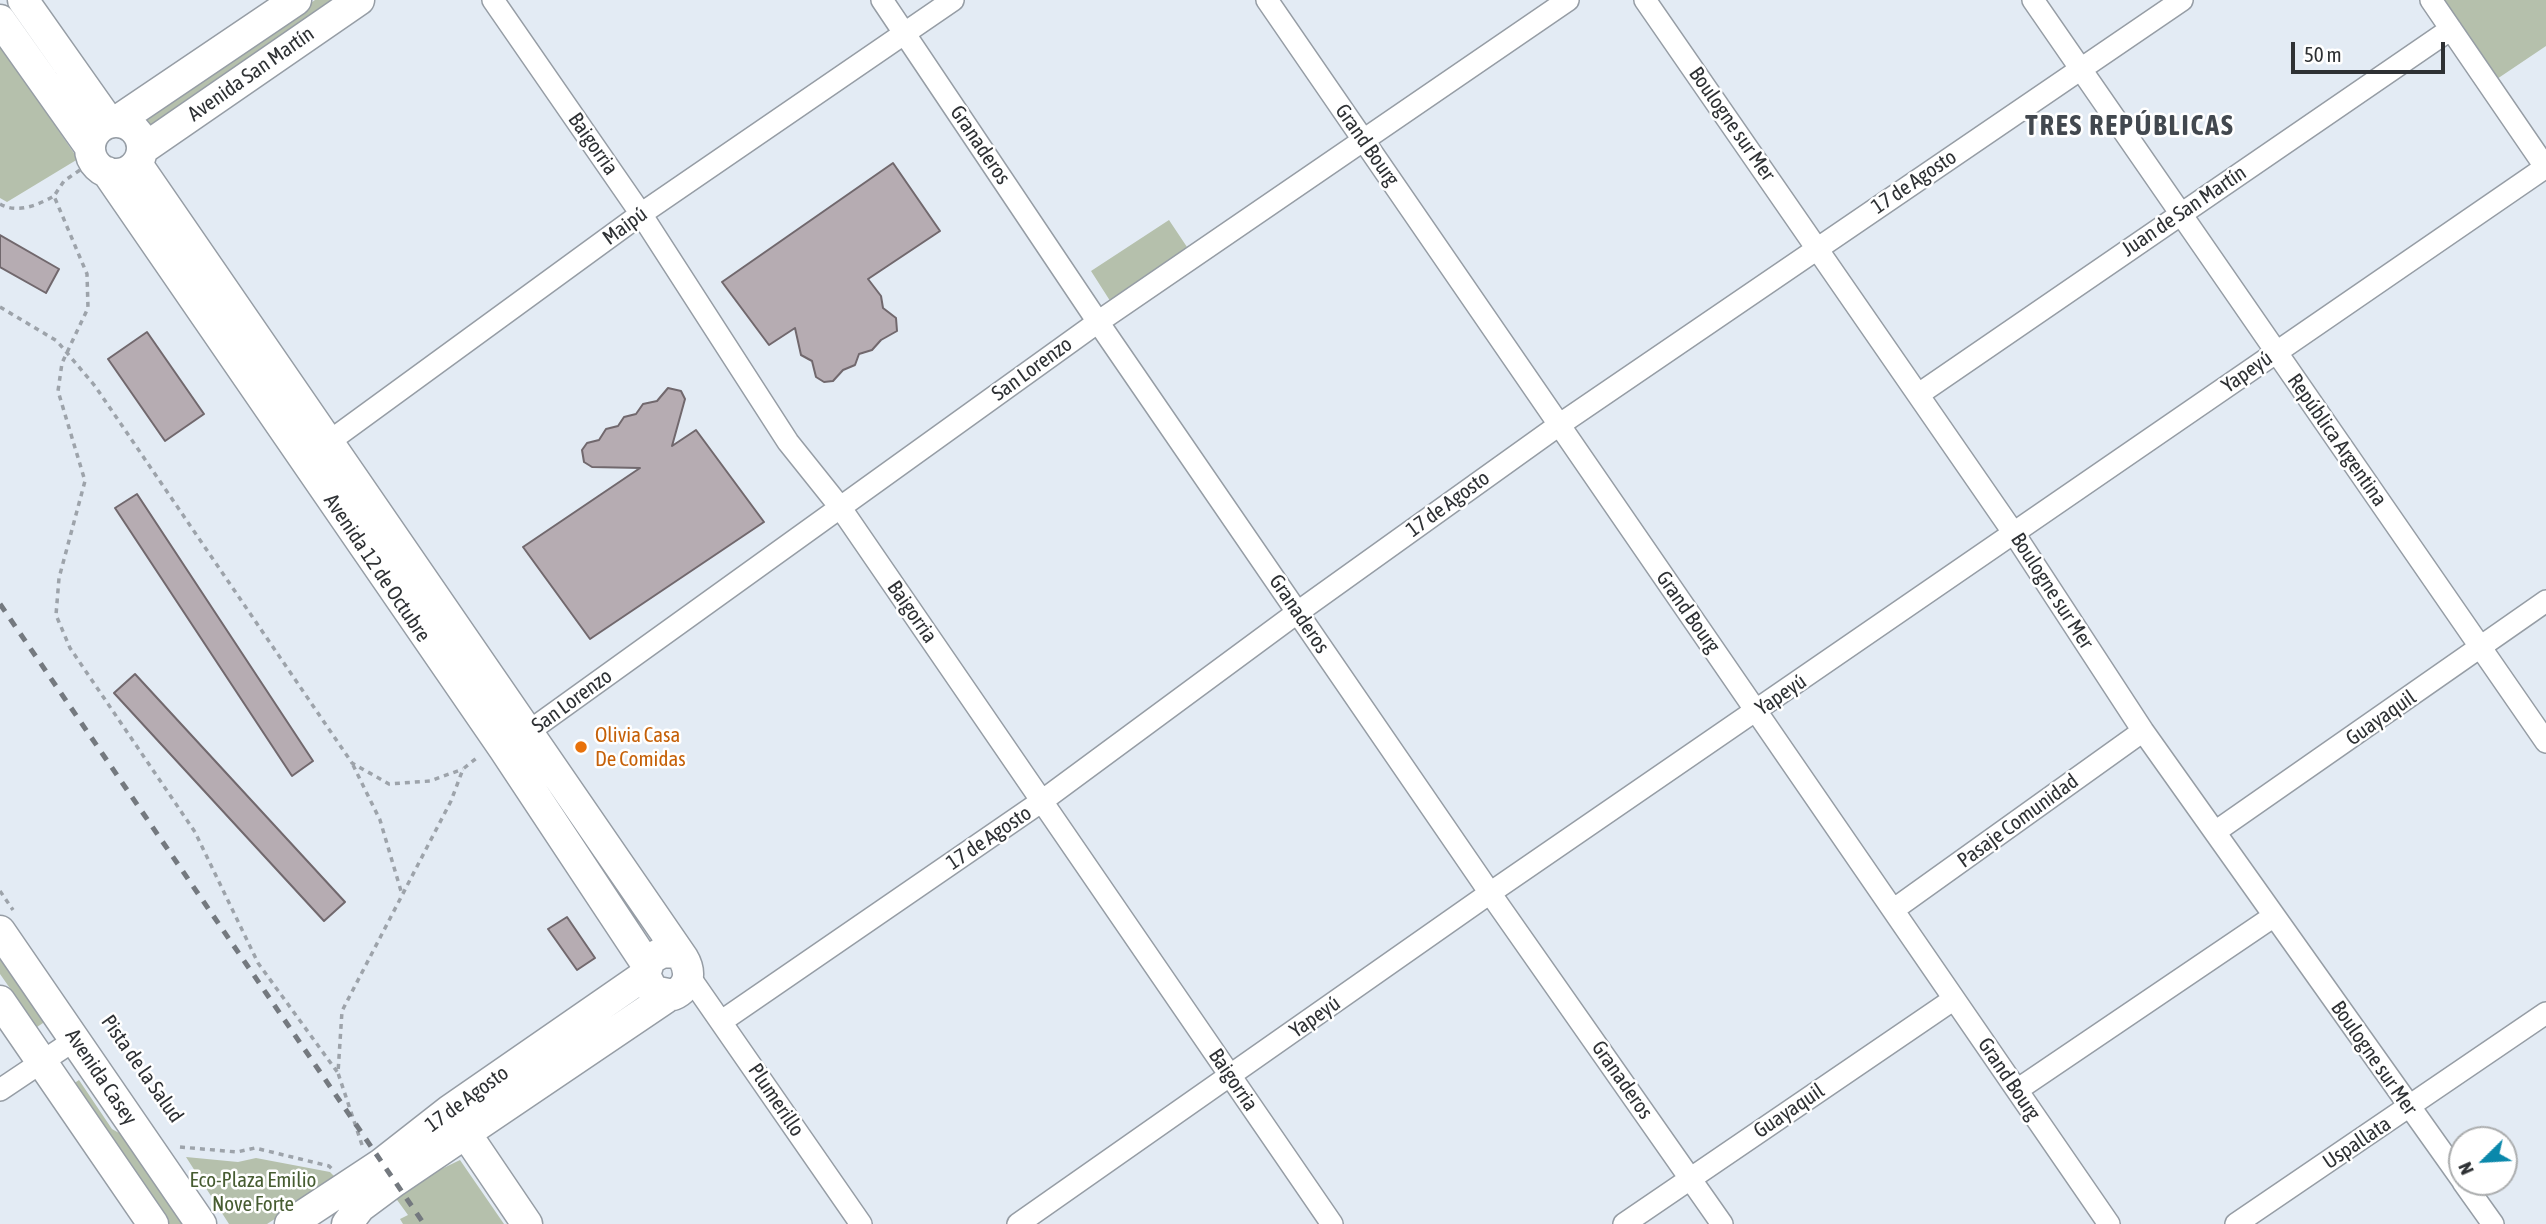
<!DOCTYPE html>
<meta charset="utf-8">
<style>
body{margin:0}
#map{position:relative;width:2546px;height:1224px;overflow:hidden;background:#e3ebf4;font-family:"Asap Condensed",sans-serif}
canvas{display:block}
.north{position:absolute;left:2448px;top:1126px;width:70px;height:70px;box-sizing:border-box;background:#fff;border:2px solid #abadae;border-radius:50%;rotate:246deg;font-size:19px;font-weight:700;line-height:28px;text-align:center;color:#2e3134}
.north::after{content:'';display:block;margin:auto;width:24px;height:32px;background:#0a88ab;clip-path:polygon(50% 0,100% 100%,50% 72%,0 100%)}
.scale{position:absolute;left:2291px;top:42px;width:154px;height:32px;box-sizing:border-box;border:4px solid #2e3134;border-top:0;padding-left:9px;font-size:21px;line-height:24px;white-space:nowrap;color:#2e3134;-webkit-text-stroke:5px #fff;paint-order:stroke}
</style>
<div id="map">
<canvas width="2546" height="1224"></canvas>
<div class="north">N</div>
<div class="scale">50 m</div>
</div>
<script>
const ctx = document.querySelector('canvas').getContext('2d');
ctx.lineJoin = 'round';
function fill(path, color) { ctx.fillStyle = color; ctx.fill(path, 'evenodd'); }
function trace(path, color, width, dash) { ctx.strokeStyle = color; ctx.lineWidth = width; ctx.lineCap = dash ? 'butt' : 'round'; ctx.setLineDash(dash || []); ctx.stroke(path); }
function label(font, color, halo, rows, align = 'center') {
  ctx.font = font + ' "Asap Condensed",sans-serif'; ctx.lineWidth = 5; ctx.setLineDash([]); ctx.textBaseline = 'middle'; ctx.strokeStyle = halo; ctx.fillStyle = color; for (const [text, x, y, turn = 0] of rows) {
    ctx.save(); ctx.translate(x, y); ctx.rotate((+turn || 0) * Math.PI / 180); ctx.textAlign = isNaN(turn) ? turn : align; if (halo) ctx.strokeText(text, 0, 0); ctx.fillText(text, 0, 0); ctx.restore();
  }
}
fill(new Path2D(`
 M315,0H336L151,126L146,122L148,115Z
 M2440,0H2546V46L2494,81Z
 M0,45L78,159L7,202L0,198Z
 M1169,220L1193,256L1114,307L1091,271Z
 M0,956L46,1021L37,1027L0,974Z
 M79,1080L112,1129L126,1137L184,1224H168L73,1084Z
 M186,1157L238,1162L256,1158L330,1172L337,1179L267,1224H229Z
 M460,1160L504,1224H403L400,1219L408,1215L392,1193Z`), '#b5c0ac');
const building = new Path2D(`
 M893,163L940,231L868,279L881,296L883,308L896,318L897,331L881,340L872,350L859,354L855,365L843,370L833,381L824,382L816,377L812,361L801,355L795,328L769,345L722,282Z
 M0,235L59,269L46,293L0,267Z
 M147,332L204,414L165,441L108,359Z
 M668,388L681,391L685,399L672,446L696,430L764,522L590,639L523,547L640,468L592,467L584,462L582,450L587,443L599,440L606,429L618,426L624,417L636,414L643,404L657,401Z
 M137,494L313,761L292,776L115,508Z
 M135,674L345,902L324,921L114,693Z
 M567,917L595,958L577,970L548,929Z`);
fill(building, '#b6acb2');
trace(building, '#71686d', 2);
const street = new Path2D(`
 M493,0L641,214L788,442L840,507L1332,1224
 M882,0L1098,322L1490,893L1722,1224
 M1267,0L2109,1224
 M1645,0L2015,535L2143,731L2462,1180
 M2033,0L2546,742
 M2431,0L2546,168
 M1919,394L2451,29
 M319,449L641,214L953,0
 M517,740L1098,322L1568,0
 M2215,832L2546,601
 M1893,910L2143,731
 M689,976L861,1224
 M722,1021L1042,801L1298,612L1559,425L2182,0
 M0,1090L76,1039
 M2017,1090L2274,916
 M2463,1182L2493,1224
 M1018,1224L1490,893L2546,167
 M1624,1224L1954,999
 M2236,1224L2546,1013`);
const secondary = new Path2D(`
 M23,0L109,122
 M0,20L90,147
 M117,121L296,0
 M90 148a26 26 0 1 1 52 0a26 26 0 1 1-52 0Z
 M143,149L359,0
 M137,164L683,958C692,973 689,988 673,995L653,991L645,975L650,959L663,952L678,953
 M107,172L504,749L647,965
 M0,931L201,1224
 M0,1001L153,1224
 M456,1119L527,1224
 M290,1224L381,1164L450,1110L645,975
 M347,1224L360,1207L395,1181L670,995`);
trace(street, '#969da5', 24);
trace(secondary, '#969da5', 33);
trace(new Path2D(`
 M80,170L64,181L54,196L87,274L88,308L62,363L58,391L85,481L59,578L56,615L70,648L195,832L258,963L338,1073
 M0,204C17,214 38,205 54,196
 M0,307L57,341L95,386L352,763L389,784L430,781L463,769
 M353,765L380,820L401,891
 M0,891L13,910
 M362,1145L338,1073L342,1011L451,801L463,769L479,756
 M180,1147L237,1152L255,1148L329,1166L332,1169`), '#9da3aa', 3.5, [5, 5]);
trace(street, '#fff', 21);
trace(secondary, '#fff', 30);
trace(new Path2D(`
 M0,604L424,1224`), '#74797f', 5, [9, 9]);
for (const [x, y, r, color] of [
 [581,747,7,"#e8710a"]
]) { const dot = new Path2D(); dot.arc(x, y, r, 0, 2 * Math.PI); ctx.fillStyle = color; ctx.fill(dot); trace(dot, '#fff', 2.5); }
label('21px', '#2e3134', '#fff', [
 ["Avenida San Martín",251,74,-35],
 ["Boulogne sur Mer",1732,124,55],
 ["Baigorria",593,144,55],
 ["Granaderos",980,145,56],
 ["Grand Bourg",1367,145,55],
 ["17 de Agosto",1914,182,-34],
 ["Juan de San Martín",2184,211,-34],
 ["Maipú",625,226,-36],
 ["San Lorenzo",1032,369,-36],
 ["Yapeyú",2247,372,-35],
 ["República Argentina",2337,440,55],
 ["17 de Agosto",1448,504,-36],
 ["Avenida 12 de Octubre",377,568,56],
 ["Boulogne sur Mer",2052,591,57],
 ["Baigorria",912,612,55],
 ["Grand Bourg",1688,612,55],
 ["Granaderos",1299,614,56],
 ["Yapeyú",1781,695,-34],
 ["San Lorenzo",572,701,-36],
 ["Guayaquil",2381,718,-35],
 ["Pasaje Comunidad",2018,821,-36],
 ["17 de Agosto",989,838,-34],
 ["Yapeyú",1315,1017,-35],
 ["Boulogne sur Mer",2374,1058,55],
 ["Pista de la Salud",142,1069,55],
 ["Avenida Casey",101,1077,56],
 ["Grand Bourg",2009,1079,56],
 ["Baigorria",1233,1080,56],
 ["Granaderos",1622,1080,55],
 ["17 de Agosto",467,1099,-36],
 ["Plumerillo",776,1100,56],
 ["Guayaquil",1789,1111,-34],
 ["Uspallata",2357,1143,-34]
]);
label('21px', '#c56008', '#fff', [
 ["Olivia Casa",595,735],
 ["De Comidas",595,759]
], 'left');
label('21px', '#465c31', '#fff', [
 ["Eco-Plaza Emilio",253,1180],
 ["Nove Forte",253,1204]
]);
ctx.letterSpacing = '2px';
label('bold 28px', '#42484f', '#fff', [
 ["TRES REPÚBLICAS",2130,126]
]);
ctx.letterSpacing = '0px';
</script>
